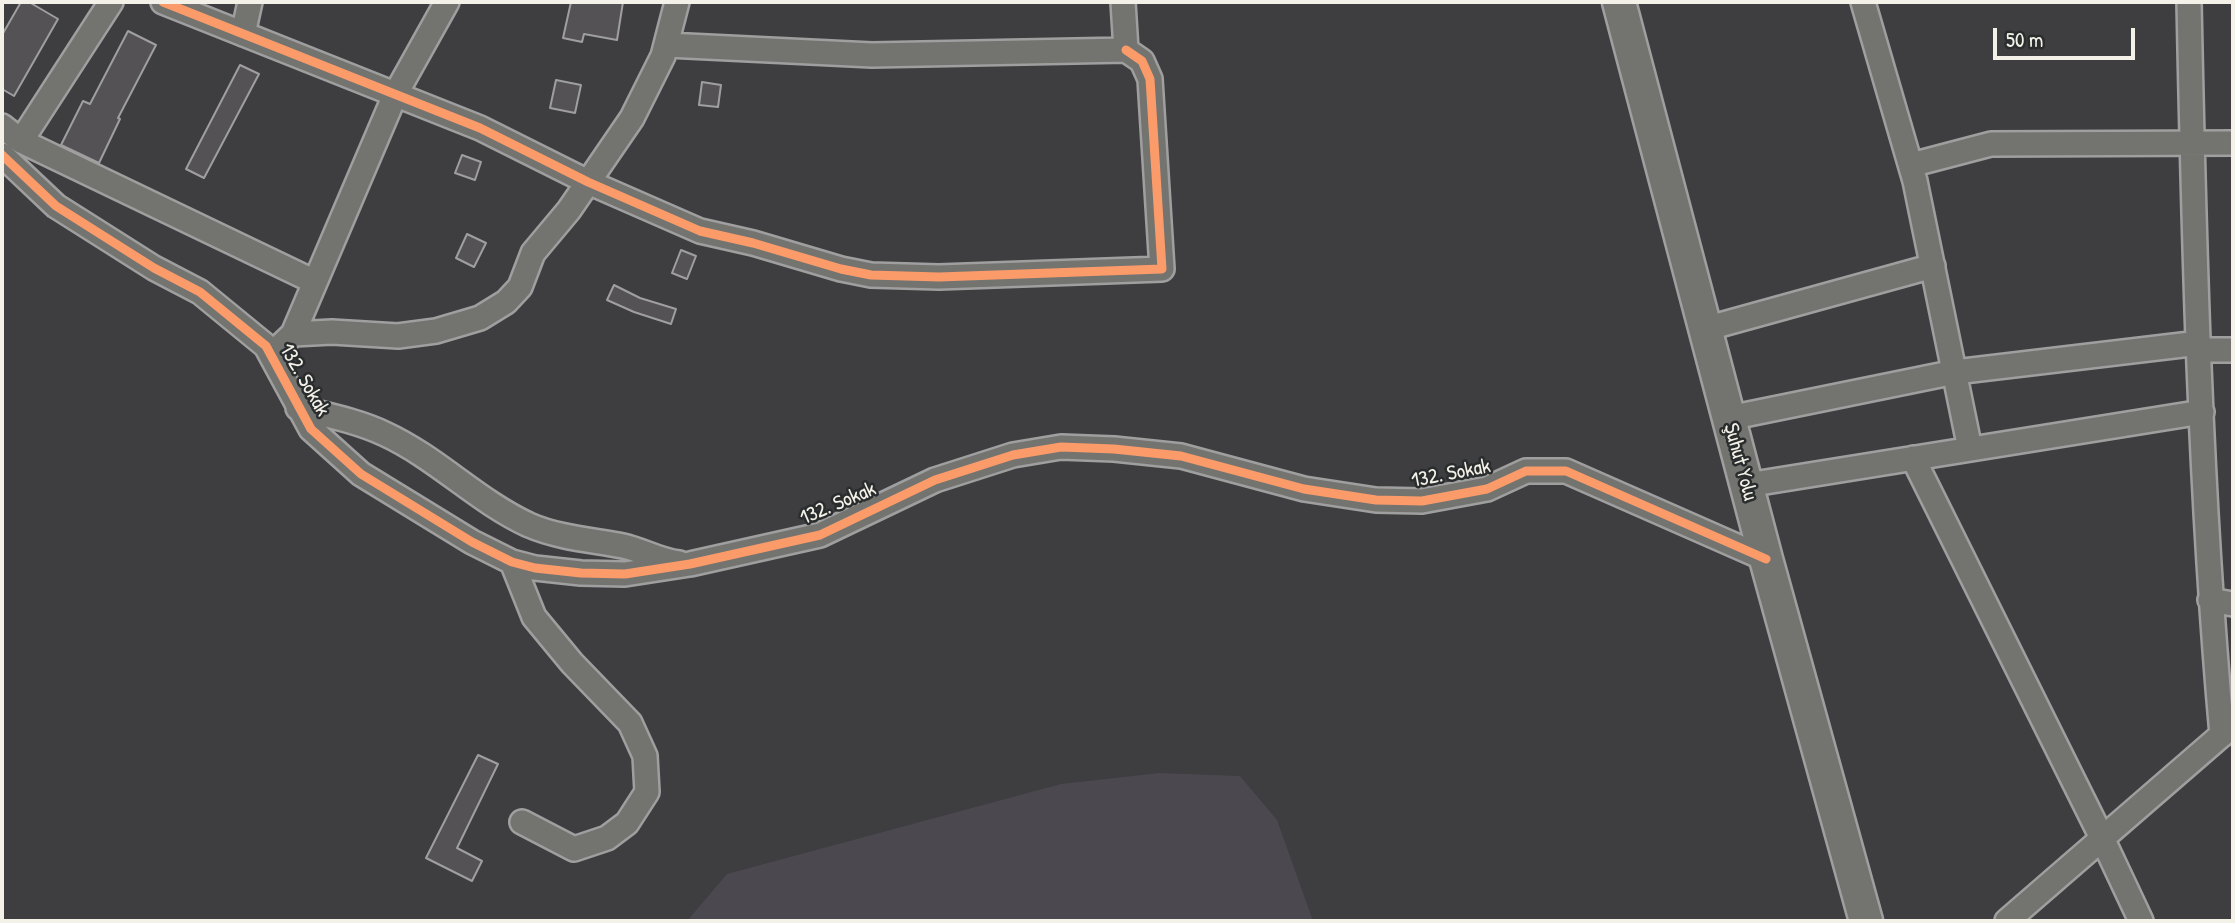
<!DOCTYPE html>
<meta charset="utf-8">
<style>
body{margin:0}
#map{position:relative;width:2235px;height:923px;overflow:hidden;background:#3e3d40;font-family:"Patrick Hand",sans-serif}
canvas{display:block}
.frame{position:absolute;inset:0;border:4px solid #f4f1e8;pointer-events:none}
.scale{position:absolute;left:1993px;top:28px;width:142px;height:32px;box-sizing:border-box;border:4px solid #f4f1e8;border-top:0;padding-left:9px;font-size:21px;line-height:24px;white-space:nowrap;color:#f4f1e8;-webkit-text-stroke:5px #2a2d2e;paint-order:stroke}
</style>
<div id="map">
<canvas width="2235" height="923"></canvas>
<div class="frame"></div>
<div class="scale">50 m</div>
</div>
<script>
const ctx = document.querySelector('canvas').getContext('2d');
ctx.lineJoin = 'round';
function fill(path, color) { ctx.fillStyle = color; ctx.fill(path, 'evenodd'); }
function trace(path, color, width, dash) { ctx.strokeStyle = color; ctx.lineWidth = width; ctx.lineCap = dash ? 'butt' : 'round'; ctx.setLineDash(dash || []); ctx.stroke(path); }
function label(font, color, halo, rows, align = 'center') {
  ctx.font = font + ' "Patrick Hand",sans-serif'; ctx.lineWidth = 5; ctx.setLineDash([]); ctx.textBaseline = 'middle'; ctx.strokeStyle = halo; ctx.fillStyle = color; for (const [text, x, y, turn = 0] of rows) {
    ctx.save(); ctx.translate(x, y); ctx.rotate((+turn || 0) * Math.PI / 180); ctx.textAlign = isNaN(turn) ? turn : align; if (halo) ctx.strokeText(text, 0, 0); ctx.fillText(text, 0, 0); ctx.restore();
  }
}
fill(new Path2D(`
 M1159,773L1240,776L1277,820L1313,921H687L727,874L1061,784Z`), '#4b484f');
const building = new Path2D(`
 M21,2H29L58,19L14,96L2,89V35Z
 M571,2H623L617,40L584,34L582,42L563,38Z
 M128,31L156,45L118,118L120,119L99,163L61,145L83,101L90,104Z
 M240,65L259,74L204,178L186,169Z
 M556,80L581,85L575,113L550,108Z
 M702,82L721,85L718,107L699,105Z
 M462,155L481,162L475,180L455,173Z
 M467,234L486,243L474,267L456,258Z
 M681,250L696,256L687,279L672,273Z
 M614,285L640,298L676,309L671,324L634,312L607,300Z
 M478,755L498,764L457,848L482,861L472,881L426,858Z`);
fill(building, '#555256');
trace(building, '#a09f9f', 2);
const street = new Path2D(`
 M163,2L480,128L588,182L700,231L753,243L841,269L871,275L939,277L1162,269L1150,79L1142,61L1126,50
 M1863,2L1915,181L1970,449
 M2189,2C2194,246 2200,491 2222,735
 M243,34L250,2
 M667,45L872,55L1126,50L1123,2
 M2,126L21,141L315,282
 M21,141L111,2
 M2,155L56,206L154,268L200,292L266,346L311,429L361,474L472,542L512,562L535,568L581,573L625,574L690,564L820,535L935,480L1013,455L1061,447L1114,449L1181,456L1304,489L1376,500L1422,501L1487,489L1526,471H1566L1766,559
 M1911,165L1991,144L2233,143
 M1705,329L1933,266
 M293,334L395,95L447,2
 M2199,350H2233
 M271,355L293,334L332,332L398,336L436,331L480,318L506,302L520,287L533,253L569,210L632,118L663,56L677,2
 M298,408C326,415 358,421 385,434C437,458 477,501 529,525C559,538 592,540 623,546C642,550 659,561 679,563
 M1729,418L1955,372L2199,343
 M1913,458L2102,838L2141,921
 M1747,485L2202,412
 M512,562L534,617L572,663L630,723L645,756L647,792L627,823L607,838L574,849L522,822
 M2210,600L2233,604
 M2007,921L2232,726`);
const secondary = new Path2D(`
 M1619,2L1766,559L1866,921`);
trace(street, '#a09f9f', 28);
trace(secondary, '#a09f9f', 37);
trace(street, '#737370', 23);
trace(secondary, '#737370', 32);
trace(new Path2D(`
 M163,2L480,128L588,182L700,231L753,243L841,269L871,275L939,277L1162,269L1150,79L1142,61L1126,50
 M2,155L56,206L154,268L200,292L266,346L311,429L361,474L472,542L512,562L535,568L581,573L625,574L690,564L820,535L935,480L1013,455L1061,447L1114,449L1181,456L1304,489L1376,500L1422,501L1487,489L1526,471H1566L1766,559`), '#fa9b69', 9);
label('21px', '#f4f1e8', '#2a2d2e', [
 ["132. Sokak",304,380,60],
 ["Şuhut Yolu",1740,462,75],
 ["132. Sokak",1451,474,-11],
 ["132. Sokak",838,504,-23]
]);
</script>
